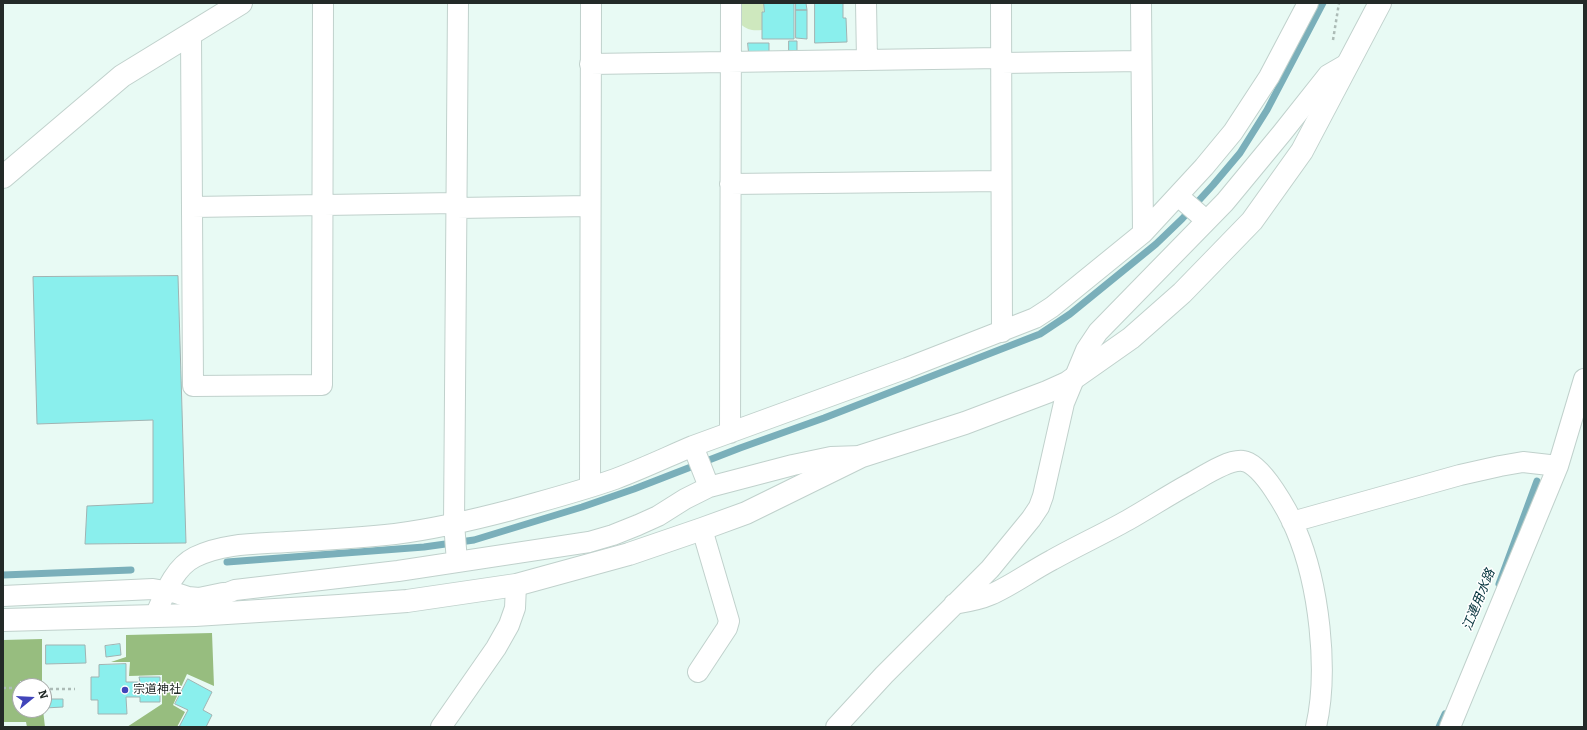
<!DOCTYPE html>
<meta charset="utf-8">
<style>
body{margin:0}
#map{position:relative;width:1587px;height:730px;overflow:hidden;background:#e8faf4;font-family:Bitter,serif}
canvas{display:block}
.frame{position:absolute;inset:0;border:4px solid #232a28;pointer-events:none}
.north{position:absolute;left:12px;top:678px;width:40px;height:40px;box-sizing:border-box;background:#fff;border:1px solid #a7aaa9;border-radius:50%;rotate:72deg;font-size:11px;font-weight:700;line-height:16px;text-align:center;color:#232a28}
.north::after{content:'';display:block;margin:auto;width:14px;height:18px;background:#4145ba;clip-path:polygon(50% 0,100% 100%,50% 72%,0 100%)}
</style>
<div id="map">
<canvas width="1587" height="730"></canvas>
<div class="frame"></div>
<div class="north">N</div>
</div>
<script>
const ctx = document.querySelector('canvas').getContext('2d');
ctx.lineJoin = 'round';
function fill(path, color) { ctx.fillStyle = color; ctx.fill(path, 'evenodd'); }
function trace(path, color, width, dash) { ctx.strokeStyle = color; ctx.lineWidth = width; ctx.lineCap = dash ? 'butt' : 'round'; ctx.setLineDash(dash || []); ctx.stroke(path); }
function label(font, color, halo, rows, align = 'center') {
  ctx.font = font + ' Bitter,"Noto Sans JP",serif'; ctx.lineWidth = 3; ctx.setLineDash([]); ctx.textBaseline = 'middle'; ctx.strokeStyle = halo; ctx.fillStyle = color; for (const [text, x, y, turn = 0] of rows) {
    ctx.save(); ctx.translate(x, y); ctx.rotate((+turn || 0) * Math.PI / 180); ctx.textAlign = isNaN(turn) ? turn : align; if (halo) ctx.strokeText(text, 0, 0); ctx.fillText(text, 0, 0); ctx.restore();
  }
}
fill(new Path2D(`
 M739,3H764L762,30C752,31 748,30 740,24Z`), '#cee8be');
fill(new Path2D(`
 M212,633L214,686L187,674L173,705L185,712L177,727H127L162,704V675L129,676L130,662H111L126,657V635Z
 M42,639V681H20V710H43L45,727H27L26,722H3V640Z`), '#97bd7f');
trace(new Path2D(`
 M227,562L424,547L474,540L582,507L634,489L740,448L824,418L1040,334L1070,314L1156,244L1182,219L1213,185L1240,153L1267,110L1323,3
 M3,575L131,570
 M1499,584L1537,481
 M1439,727L1445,714`), '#7aafba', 7);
const building = new Path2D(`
 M764,3H794V39H762V12H764Z
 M796,3H806L807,10H796Z
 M815,3H843V18H846L847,42L815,43Z
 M796,10H807V39L796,38Z
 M789,41H797V51H789Z
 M748,43H769V53H749Z
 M178,276L186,543L85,544L87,506L153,503V420L37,424L33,277Z
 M120,644L121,655L106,657L105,646Z
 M46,645H85L86,663L46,664Z
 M126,664V682H140L139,677H160V702H140V697H126L127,714H98V700H91V677H99V665Z
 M188,679L212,692L203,710L212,715L206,727H179L188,710L175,704Z
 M45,699H63V707L45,708Z`);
fill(building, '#8aefed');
trace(building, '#a0b3b2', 1);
const street = new Path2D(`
 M866,3L867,60
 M1001,3L1002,332
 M1141,3L1143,233
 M191,34L193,386L322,385L323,3
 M1001,63L1141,61
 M590,64L1001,58
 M730,184L1001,181
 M1178,196L1200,215
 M192,207L456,203
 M456,208L590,206
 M730,433L731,3
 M693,446L709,487
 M590,487L591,3
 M1292,522L1460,475L1500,466L1523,462L1558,466
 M457,562L454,523L458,3
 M3,596L153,589L176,593L188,597L199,598L223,593
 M954,604C966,602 979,600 990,595C1011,586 1031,571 1052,560C1077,546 1103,534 1128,520C1149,508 1169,495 1189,484C1202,477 1228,459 1243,461C1262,463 1289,513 1296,530C1319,584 1329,670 1316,727
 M203,615C213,600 218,596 235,590L398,571L589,542L613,535L638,525L658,516L685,499L709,487L793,465L831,457L861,456
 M155,616C164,596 173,568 195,557C223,543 256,544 287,542C323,540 359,538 395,534C434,529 473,520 511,510C546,500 581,491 615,479C642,469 667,457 693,446L907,368L1035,318L1052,307L1143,233L1204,167L1233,132L1269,77L1308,3
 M698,672L727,628L729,621L702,529
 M441,727L496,648L509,625L515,608L516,585
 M836,727L884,675L990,569L1031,519L1039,507L1043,496L1064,403L1086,350L1098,332L1225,202L1282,133L1328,75L1347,64
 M1450,727L1558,466L1584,379`);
const secondary = new Path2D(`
 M3,177L122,76L241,3
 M3,620L195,615L339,606L407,601L516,585L629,554L702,529L746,513L862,456L965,423L1047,392L1067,383L1131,338L1182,293L1252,221L1302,151L1380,3`);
trace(street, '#c0d1cc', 22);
trace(secondary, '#c0d1cc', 24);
trace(new Path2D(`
 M1333,40L1339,3
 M3,688H20
 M44,689H75`), '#acbbb6', 2.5, [3, 3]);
trace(street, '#fff', 20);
trace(secondary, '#fff', 22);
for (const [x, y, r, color] of [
 [125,690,4,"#4145ba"]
]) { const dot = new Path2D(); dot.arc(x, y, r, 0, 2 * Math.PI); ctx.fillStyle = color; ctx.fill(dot); trace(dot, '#fff', 1.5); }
label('12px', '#232a28', '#fff', [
 ["宗道神社",133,690]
], 'left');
label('italic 13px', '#04333c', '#fff', [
 ["江連用水路",1479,600,-68]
]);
</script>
